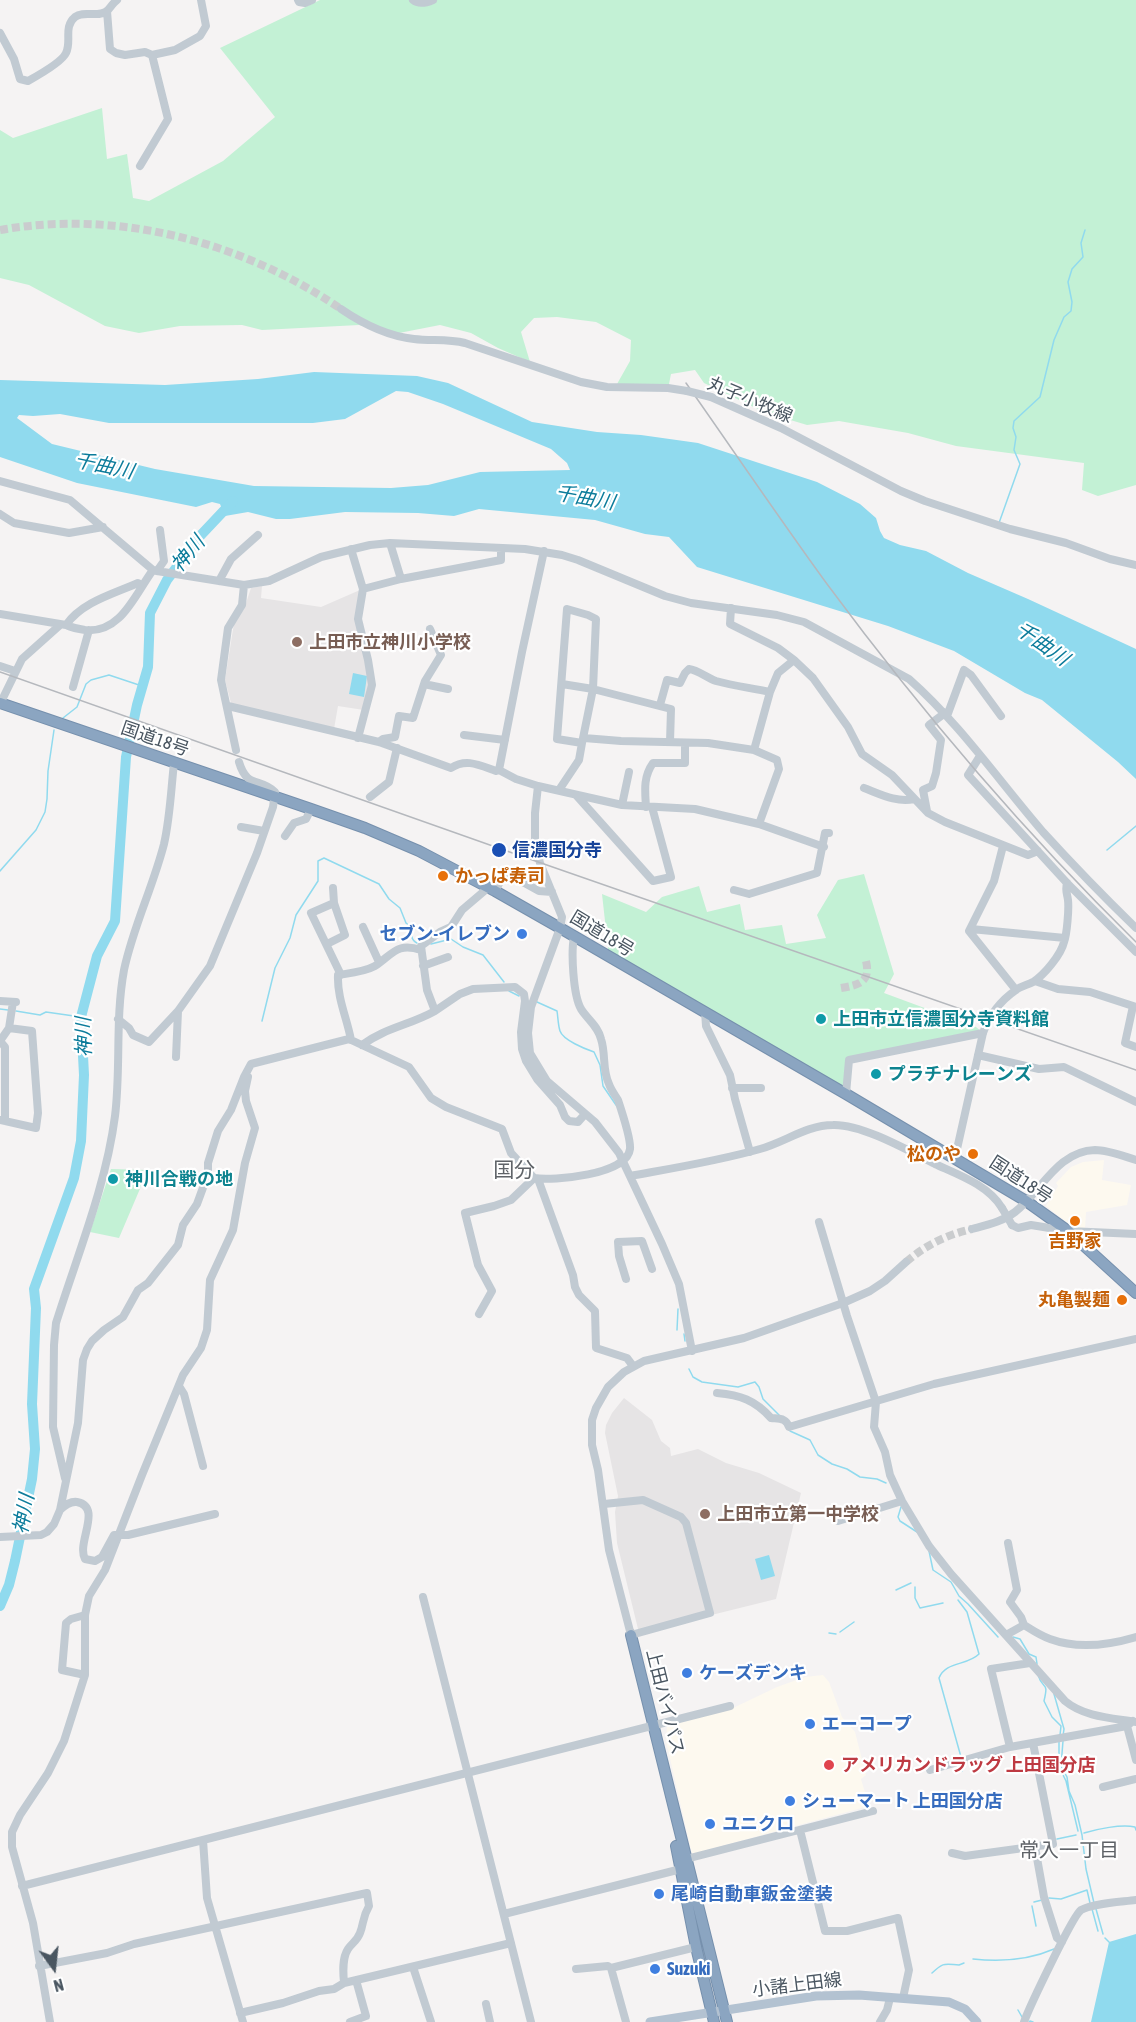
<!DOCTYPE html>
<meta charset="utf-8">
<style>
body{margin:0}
#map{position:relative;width:1136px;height:2022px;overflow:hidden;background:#f5f3f3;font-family:"Asap Condensed",sans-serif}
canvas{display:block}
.north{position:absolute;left:24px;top:1938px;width:60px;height:60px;-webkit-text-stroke:4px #fff;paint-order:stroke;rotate:165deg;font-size:16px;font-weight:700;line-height:24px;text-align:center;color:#4a5661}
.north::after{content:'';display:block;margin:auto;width:21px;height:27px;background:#4a5661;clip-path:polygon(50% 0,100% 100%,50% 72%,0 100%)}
</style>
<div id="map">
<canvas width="1136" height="2022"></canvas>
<div class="north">N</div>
</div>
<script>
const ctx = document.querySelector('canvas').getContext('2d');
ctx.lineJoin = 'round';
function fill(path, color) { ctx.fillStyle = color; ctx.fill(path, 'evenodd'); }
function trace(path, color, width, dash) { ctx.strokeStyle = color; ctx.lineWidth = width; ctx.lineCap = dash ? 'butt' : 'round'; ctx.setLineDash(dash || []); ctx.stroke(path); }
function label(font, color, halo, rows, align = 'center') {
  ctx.font = font + ' "Asap Condensed","Noto Sans JP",sans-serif'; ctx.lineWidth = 4.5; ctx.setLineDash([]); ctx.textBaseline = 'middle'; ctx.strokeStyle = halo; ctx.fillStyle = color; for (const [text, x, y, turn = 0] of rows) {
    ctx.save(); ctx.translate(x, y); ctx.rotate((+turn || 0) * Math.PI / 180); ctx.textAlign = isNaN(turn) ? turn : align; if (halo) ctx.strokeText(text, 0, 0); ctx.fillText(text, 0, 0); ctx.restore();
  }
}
fill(new Path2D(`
 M1104,1160L1102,1180L1131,1185L1127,1205L1086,1212L1085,1229L1074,1228L1046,1206L1058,1186L1056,1183L1071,1167L1083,1162Z
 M823,1675L829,1682L842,1717L855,1732L866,1775L861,1779L869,1806L692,1854L666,1741L667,1726L731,1709L777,1687L805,1677Z`), '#fdf9ef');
fill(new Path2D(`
 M262,586L261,598L321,607L360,590L357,620L370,685L364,710L338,706L334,729L231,703L225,680L234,623L245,606L251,588Z
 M624,1398L652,1420L661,1441L670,1448L671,1456L698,1449L726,1463L759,1473L801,1493L776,1599L639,1633L617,1543L615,1512L618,1496L605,1433L606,1425L612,1413Z`), '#e6e4e5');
fill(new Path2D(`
 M320,0H1136V485L1098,496L1082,490L1084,463L956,446L908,433L839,421L807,425L764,412L704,383L695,370L671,374L669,384H617L630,361L631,340L596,322L557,317L534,318L521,332L530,362L498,348L471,333L440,325L399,333L382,332L359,325L262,330L242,325L180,326L139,333L105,326L29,285L0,278V130L13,138L102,108L107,159L127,154L133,198L149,201L223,161L275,117L220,48Z
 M864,874L894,974L884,993L976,1027L983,1033L847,1063L846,1094L609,957L602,894L646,912L662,897L699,886L707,912L740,904L745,930L782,925L786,944L826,938L817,915L838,880Z
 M111,1169L148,1170L119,1238L90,1232Z`), '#c3f1d5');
fill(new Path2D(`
 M314,372L417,376L448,383L532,422L597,432L641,435L698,443L817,482L860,504L876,518L880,531L884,538L900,545L926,551L968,573L1028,599L1136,649V779L1118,762L1042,700L1025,693L954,651L888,626L697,567L669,537L645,534L595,520L479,509L454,516L418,513L345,512L290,519H276L248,512L225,516L220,504L212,502L196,507L77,483L0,457V380L165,385L258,379ZM396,391L408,392L443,404L551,449L567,463L570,470L480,472L428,485L391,488L254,486L155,469L52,444L17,418L19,415L33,416L60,414L109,423H313L345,419Z
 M353,673L367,676L364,697L349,694Z
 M769,1555L775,1576L761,1580L755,1559Z
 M1136,1934V2022H1091L1109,1942Z`), '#90daee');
trace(new Path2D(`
 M999,523L1020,464L1014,450L1016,437L1013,428L1014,421L1040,397L1054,340L1064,317L1071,311L1072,302L1068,282L1072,269L1083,257L1081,243L1085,230
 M63,718L77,707L86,684L91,680L109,675L142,686
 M1107,850L1136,826
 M0,871L36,830L45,812L47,799L48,771L54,730
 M431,944L451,939L463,947L483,955L504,982
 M509,991L519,996
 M537,1002L557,1011C558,1017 558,1025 560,1031C563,1040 585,1049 594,1052L600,1065L603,1086L616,1105
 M0,1009L8,1010
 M16,1011L40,1015L46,1012L81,1017
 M262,1021L275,968L290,938L296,915L318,881V861L324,858L379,884L389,899L400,908L406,923L412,928C411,935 411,940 417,943
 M677,1330L678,1309
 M684,1334L685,1341
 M689,1369L693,1377L702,1382L738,1387L755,1382L759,1387L763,1399L779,1415
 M790,1431L810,1440L818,1455L832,1464L847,1469L860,1477L877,1479L886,1483
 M901,1507L898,1517L900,1521L917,1532
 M929,1551L933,1570L951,1582L959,1596L968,1604L998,1637
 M915,1587V1598L920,1608L943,1603
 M896,1590L911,1583
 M958,1600L967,1612L979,1654C967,1666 946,1661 939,1678L961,1757
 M840,1632L854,1622
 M829,1633L836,1634
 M1013,1637L1020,1639L1029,1654L1036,1657L1037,1664
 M1038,1675C1043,1691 1049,1680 1044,1701L1052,1717L1061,1726L1060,1735
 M1054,1694L1064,1729L1063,1736
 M1063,1741L1061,1766L1067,1777L1069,1791L1075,1805L1082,1835L1086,1869L1094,1903
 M1059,1742V1767L1066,1781L1078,1831
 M962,1771V1763
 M1084,1833C1097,1829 1121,1824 1135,1827L1136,1830
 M1057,1839L1076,1835
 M1049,1898L1061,1899L1087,1890L1090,1903
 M1034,1902L1042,1900
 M1032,1906L1036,1926
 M1092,1909L1098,1931
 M1096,1909L1103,1934
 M1105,1938L1109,1942
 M973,1959C1001,1962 1029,1960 1054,1949
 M932,1973C944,1962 944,1964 959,1965L964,1963
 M1018,2010L1022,2017
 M1029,2022L1030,2021L1033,2022`), '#90daee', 1.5);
trace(new Path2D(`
 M0,1606L9,1585L15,1561L32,1479L35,1449L32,1404L36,1308L34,1289L74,1178L81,1141L84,1075L81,1017L97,956L115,921L126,757L137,705L148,667L150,613L167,580L200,536L233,501`), '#90daee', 10);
trace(new Path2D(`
 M0,230C118,209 243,242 341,309
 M841,988C859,985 871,982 866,961
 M906,1262C926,1245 946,1235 972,1229`), '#caccce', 8, [8, 4]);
const highway = new Path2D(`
 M0,703L311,809L365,828L419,851L495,891L560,928L846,1094L1026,1201L1068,1231L1136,1293
 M631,1635L727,2022
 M676,1846L696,1947L714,2022`);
trace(highway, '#7690ad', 12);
trace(new Path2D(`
 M298,0L299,2L305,3L312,0
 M413,0C419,5 426,3 433,0
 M107,11L110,49L116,53L125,55L145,52L152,55L175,50L200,36L206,26L201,0
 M0,33L14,59L20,79L28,81C37,76 62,62 66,53C72,41 63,27 75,17C84,10 97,18 107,11C110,8 113,3 117,0
 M140,166L168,119L152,55
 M341,309C363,324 387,336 414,339C431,341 448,339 465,343L581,382L607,387L668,388L687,391
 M711,397L781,428L901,491L925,501L1010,529L1066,543L1110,559L1136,565
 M0,481L70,500L153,570L157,571L244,585L269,581L321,557L337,553L370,545L390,543L525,549L562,555L578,560L665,596L691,603L777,615L804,622L909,679C960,724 999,781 1043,832C1073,865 1104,897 1136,928
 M0,514L14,523L69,533L103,527
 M390,543L401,579L501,560V548
 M351,549L363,589L401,579
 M157,571L164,561L160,530
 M219,581L231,559L258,535
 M731,608L730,624L778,648L794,660L813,678L848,727L862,754L892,775L928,813L945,822L1028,855L1038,851
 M567,609L588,615L596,619L593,689L582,743L557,739Z
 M0,614L66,625C73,628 78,629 85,630C121,634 135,594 153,570
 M66,625C82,602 113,594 138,583L142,585
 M0,666L15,671
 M424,684L448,689
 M562,684L593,689L671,709L670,742
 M73,687L89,630
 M0,704L22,659L60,625
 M660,705L667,680L680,683L685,673L689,669C698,670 707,678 716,681C734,686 752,688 770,692
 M228,706L379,742L451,768C466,758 479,765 496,771L499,770L516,779L538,786L622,805L695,809L759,824L824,847
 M947,716L964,670L971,675L1001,716
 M464,735L505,740
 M358,738L372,685L368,660L358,619L363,589
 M584,738L621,741L708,743L754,750
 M379,742L383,739L395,737L399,716L413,718L425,681L441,655L430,629
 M236,750L221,680L228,628L242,605L244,585
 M980,756L968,775L1067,883L1136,952
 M499,770L522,652L544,551
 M538,786L535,813V843L540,863L562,917L560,928L531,1007L528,1033L530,1053L547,1081L595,1122L619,1153L662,1244L679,1284L692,1351
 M864,788C880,794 897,803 914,799
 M559,790L579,760L582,743
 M576,795L653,881L671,877L652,807
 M370,797L389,782L397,748
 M622,805L629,772
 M646,807C645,791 643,777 653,763H685V743
 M927,811L923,790L932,786L936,773L941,740L929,725L945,713
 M759,824L779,769L777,760L754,750L770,692L778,673L794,660
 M241,827L264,831
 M285,836L294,823L306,819L311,809
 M1003,846L994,881L969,931L1016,990
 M734,890L749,894L817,873L825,833H829
 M495,891L502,878L512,876L539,891L552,892
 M334,903L311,913L341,975
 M363,927L379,962
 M971,929L1065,938
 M327,944L345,935L334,903L333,888
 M423,966L448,957
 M1035,981L1058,989L1090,992L1136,1007
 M0,1001L16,1002
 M1133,1006L1125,1043L1136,1047
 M435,1011L460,994L473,989L515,987L524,994L525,1001L521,1032L522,1049L526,1061L537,1079L560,1105L565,1117L569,1121L578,1122L585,1114
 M705,1012L706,1026L730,1075L735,1099L750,1152
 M118,1019L129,1028L133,1035L149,1042L178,1011
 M351,1040C347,1018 337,998 338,975C351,973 364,972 375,966C393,954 397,942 421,950
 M0,1041L5,1047V1121
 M0,1041L9,1028L13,1002
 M362,1045C385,1028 410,1025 435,1011L427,990L421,946L440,932L451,927L462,910L489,887
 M978,1055L1039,1069L1064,1067L1136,1102
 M176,1057L178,1011L210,966L257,853L273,807L275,792C260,777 247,789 239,762
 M732,1088H761
 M846,1094L849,1060L983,1033
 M0,1120L36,1128L38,1113L32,1031L9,1028
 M955,1158L983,1033C989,1016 1000,1001 1016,990C1021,986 1028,985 1033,982C1044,975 1061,955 1064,942C1067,934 1069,909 1068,900C1067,893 1065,891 1067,883
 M630,1176C674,1168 718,1161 760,1149C785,1142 807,1125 833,1125C862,1124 909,1151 935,1164C959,1175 988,1185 1002,1208
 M538,1179L573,1275L575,1287L579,1295L595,1311L596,1348L627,1358L633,1366
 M819,1222L847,1316L876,1402L874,1427L885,1452L890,1475L902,1501L929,1546L951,1574L1065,1701C1084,1717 1112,1718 1136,1722
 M1012,1225L1018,1228L1031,1225L1068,1231L1136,1234
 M972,1229C987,1225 1002,1222 1015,1212C1041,1192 1057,1151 1095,1150C1108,1150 1123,1156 1136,1160
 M626,1279L619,1256L618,1242L642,1241L652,1269
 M479,1314L492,1291L478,1265L465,1213L494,1206L511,1200L534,1178
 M179,1386L184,1394L203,1466
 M717,1393C740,1395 755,1400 771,1418C780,1419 786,1418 789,1427L934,1384L1136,1339
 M65,1478L53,1427L54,1345L56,1323C77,1256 106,1186 115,1116C121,1068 115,1019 124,970C133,927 153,887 164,844C170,818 171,790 174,763
 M604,1504L643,1500L681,1517L686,1523L710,1613L631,1635L609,1550L598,1470L592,1445V1420L596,1408L608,1387L624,1372L644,1361L744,1338L843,1303L870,1291L885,1281L906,1262
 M60,1510C65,1505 70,1501 77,1502C103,1507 76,1543 85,1559L95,1561L102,1557L114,1535H128L215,1514
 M838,1521L902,1501
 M0,1537L41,1535L47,1532L54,1524L60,1510L78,1423L83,1360L87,1349L92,1341L104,1330L123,1317L138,1290L148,1283L178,1245L183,1225L197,1204L208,1174V1163L218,1131L231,1110L244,1077L251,1064L349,1039L409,1067L431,1098L446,1107L502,1129L511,1153L534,1178C553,1181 627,1175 630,1149C631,1140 621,1109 618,1100C615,1095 611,1090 609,1084C602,1070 606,1054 601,1039C598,1026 588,1020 581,1009C573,995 571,952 574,937
 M1008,1543L1017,1590L1010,1602L1021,1617L1024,1625
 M423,1597L531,2022
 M1006,1635L1024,1625C1032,1630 1041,1636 1050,1639C1077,1649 1109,1645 1136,1637
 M85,1675L62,1670L66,1623L71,1619L85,1615
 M1127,1726L1136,1760
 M1010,1747L991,1669L1030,1663
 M930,1770L1010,1747L1127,1726L1133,1721
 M1103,1787L1136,1779
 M800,1830L825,1931H847L898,1918L909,1970L903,1998
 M203,1840L207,1898L243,2022
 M1035,1847L1044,1897L1057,1938L1062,1942
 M952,1853L965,1856L1053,1844L1033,1743
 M686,1859L873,1811
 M22,1886L730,1706
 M504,1914L681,1869
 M39,1966L107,1953L134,1944L367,1893L369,1906C362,1918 364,1923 360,1933C357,1941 352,1943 348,1949C342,1958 343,1972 344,1983
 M413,1967L431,2022
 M611,1968L626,2022
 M576,1969L608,1966L611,1968L696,1947
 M486,2004L490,2022
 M240,2013L283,2003L319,1991L334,1989L344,1983L511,1943
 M50,2022L33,1923L12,1847V1832L20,1815L48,1773L64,1741L85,1675V1615L89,1596L105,1570L142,1475L183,1375L201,1348L207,1330L210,1280L233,1230L245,1163L255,1128L246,1101L245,1091L248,1077
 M350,2022L366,2016L356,1980
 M880,2022L887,2010L890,1998
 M1024,2022C1029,2008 1073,1915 1081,1910C1094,1903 1121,1902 1136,1900`), '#c1cad2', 8);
trace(new Path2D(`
 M650,2022L816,1996L859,1995L949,2002L965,2009L977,2022`), '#b3c2d1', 9);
trace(highway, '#8ba5c1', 10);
trace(new Path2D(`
 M686,383C733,450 779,518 827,584C921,711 1024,832 1136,942
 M0,672L521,856L1136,1070`), '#b5b8bd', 1.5);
trace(new Path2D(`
 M687,391L711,397
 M1002,1208L1012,1225`), '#c1cad2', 8);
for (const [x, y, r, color] of [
 [297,642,6,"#8d6e63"],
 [499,850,8,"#1a4fb4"],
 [443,876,6,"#e8710a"],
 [522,934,6,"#3f7fe0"],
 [821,1019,6,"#0f9aa8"],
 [876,1074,6,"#0f9aa8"],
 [973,1154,6,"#e8710a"],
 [113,1179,6,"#0f9aa8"],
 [1075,1221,6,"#e8710a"],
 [1122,1300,6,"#e8710a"],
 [705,1514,6,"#8d6e63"],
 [687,1673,6,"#3f7fe0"],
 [810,1724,6,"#3f7fe0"],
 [829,1765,6,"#e0444e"],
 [790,1801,6,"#3f7fe0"],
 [710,1824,6,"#3f7fe0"],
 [659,1894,6,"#3f7fe0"],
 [655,1969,6,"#3f7fe0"]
]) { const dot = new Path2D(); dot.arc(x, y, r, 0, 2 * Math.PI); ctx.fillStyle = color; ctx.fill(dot); trace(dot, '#fff', 2); }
label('18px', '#4a5661', '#fff', [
 ["丸子小牧線",750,400,23],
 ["国道18号",155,739,19],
 ["国道18号",602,934,31],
 ["国道18号",1021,1180,33],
 ["上田バイパス",665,1702,76],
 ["小諸上田線",797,1985,-7]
]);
label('bold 18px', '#785e54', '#fff', [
 ["上田市立神川小学校",309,642],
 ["上田市立第一中学校",717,1514]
], 'left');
label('bold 18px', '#164399', '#fff', [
 ["信濃国分寺",512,850]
], 'left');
label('bold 18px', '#c56008', '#fff', [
 ["かっぱ寿司",455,876,"left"],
 ["松のや",961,1154],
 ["吉野家",1075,1241,"center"],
 ["丸亀製麺",1110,1300]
], 'right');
label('bold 18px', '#366cbe', '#fff', [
 ["セブン-イレブン",510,934,"right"],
 ["ケーズデンキ",699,1673],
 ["エーコープ",822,1724],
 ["シューマート 上田国分店",802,1801],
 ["ユニクロ",722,1824],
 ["尾崎自動車鈑金塗装",671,1894],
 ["Suzuki",667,1969]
], 'left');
label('bold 18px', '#0d838f', '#fff', [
 ["上田市立信濃国分寺資料館",833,1019],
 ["プラチナレーンズ",888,1074],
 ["神川合戦の地",125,1179]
], 'left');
label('bold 18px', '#be3a42', '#fff', [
 ["アメリカンドラッグ 上田国分店",841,1765]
], 'left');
label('italic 20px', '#0c7c9b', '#fff', [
 ["千曲川",104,466,12],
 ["千曲川",585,498,10],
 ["神川",188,554,-50],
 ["千曲川",1042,644,35],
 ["神川",84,1037,-91],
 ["神川",24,1514,-80]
]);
label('20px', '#5f6368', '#fff', [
 ["常入一丁目",1069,1851]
]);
label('21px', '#5f6368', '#fff', [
 ["国分",514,1170]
]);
</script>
